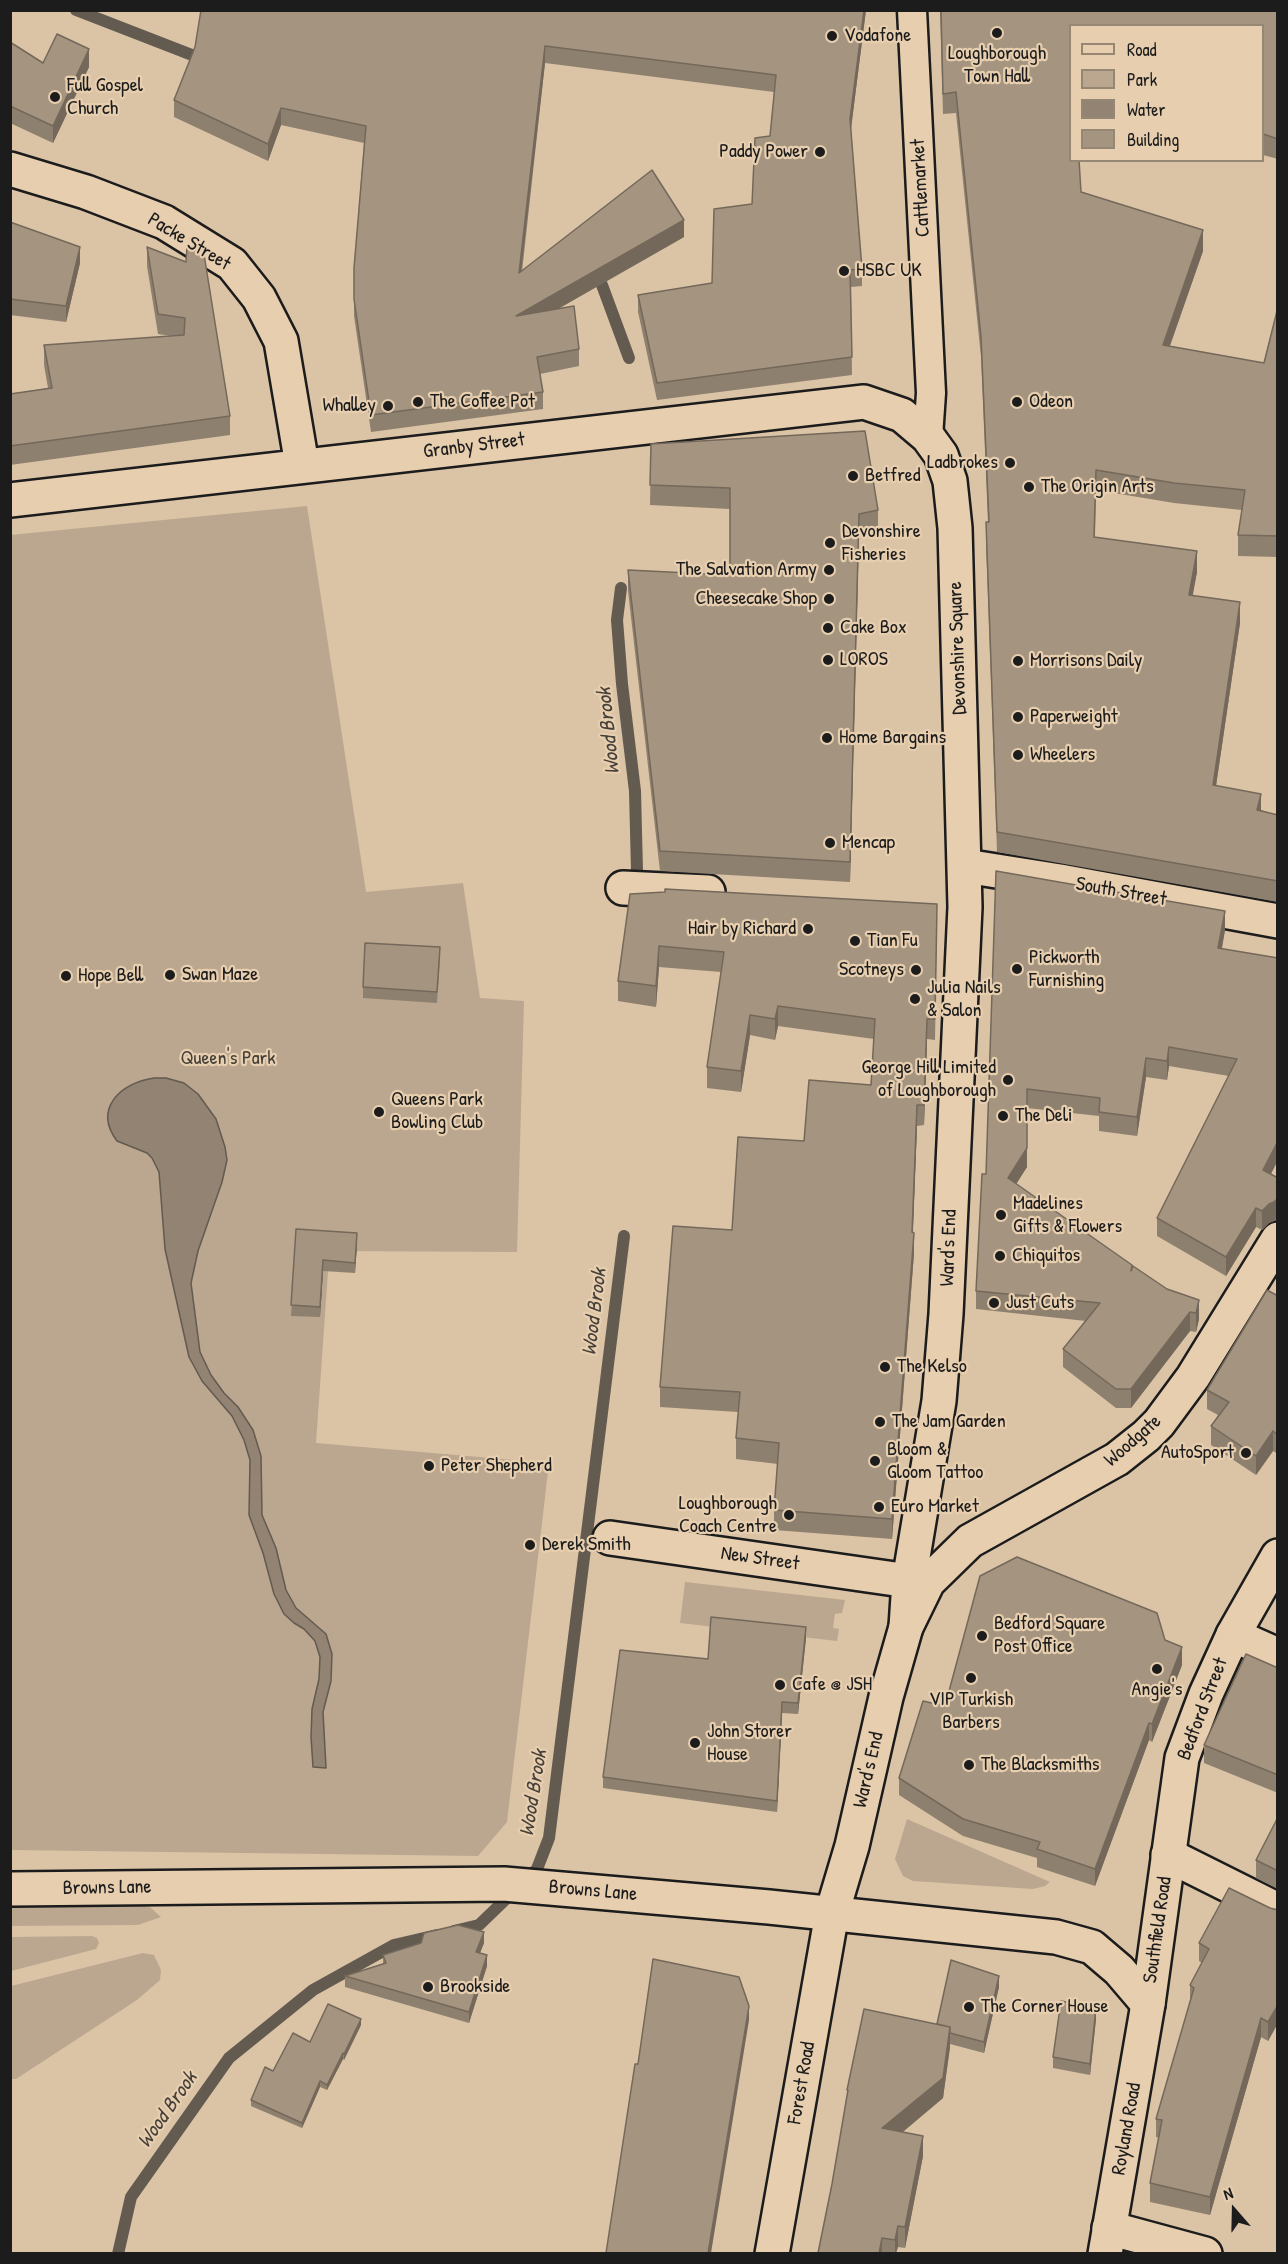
<!DOCTYPE html>
<style>
body{margin:0}
#map{position:relative;width:1288px;height:2264px;overflow:hidden;background:#dbc3a6;font-family:"Patrick Hand",sans-serif}
canvas{display:block}
.frame{position:absolute;inset:0;border:12px solid #1c1c1c;pointer-events:none}
.legend{position:absolute;left:1069px;top:24px;width:195px;height:138px;box-sizing:border-box;background:#e7ceaf;border:2px solid #968774;margin:0;padding:8px 10px;list-style:none;font-size:18px;color:#1c1c1c}
.legend li{display:flex;align-items:center;gap:12px;height:30px}
.legend b{width:30px;border:2px solid #968774}
.north{position:absolute;left:1204px;top:2180px;width:60px;height:60px;-webkit-text-stroke:4px #e7ceaf;paint-order:stroke;rotate:340deg;font-size:16px;font-weight:700;line-height:24px;text-align:center;color:#1c1c1c}
.north::after{content:'';display:block;margin:auto;width:21px;height:27px;background:#1c1c1c;clip-path:polygon(50% 0,100% 100%,50% 72%,0 100%)}
</style>
<div id="map">
<canvas width="1288" height="2264"></canvas>
<div class="frame"></div>
<ul class="legend">
<li><b style="height:8px;background:#e7ceaf"></b>Road</li>
<li><b style="height:16px;background:#bba78f"></b>Park</li>
<li><b style="height:16px;background:#928372"></b>Water</li>
<li><b style="height:16px;background:#a59580"></b>Building</li>
</ul>
<div class="north">N</div>
</div>
<script>
const ctx = document.querySelector('canvas').getContext('2d');
ctx.lineJoin = 'round';
function fill(path, color) { ctx.fillStyle = color; ctx.fill(path, 'evenodd'); }
function trace(path, color, width, dash) { ctx.strokeStyle = color; ctx.lineWidth = width; ctx.lineCap = dash ? 'butt' : 'round'; ctx.setLineDash(dash || []); ctx.stroke(path); }
function label(font, color, halo, rows, align = 'center') {
  ctx.font = font + ' "Patrick Hand",sans-serif'; ctx.lineWidth = 4.5; ctx.setLineDash([]); ctx.textBaseline = 'middle'; ctx.strokeStyle = halo; ctx.fillStyle = color; for (const [text, x, y, turn = 0] of rows) {
    ctx.save(); ctx.translate(x, y); ctx.rotate((+turn || 0) * Math.PI / 180); ctx.textAlign = isNaN(turn) ? turn : align; if (halo) ctx.strokeText(text, 0, 0); ctx.fillText(text, 0, 0); ctx.restore();
  }
}
fill(new Path2D(`
 M307,506L366,892L463,883L480,998L524,1001L517,1252L331,1251L328,1272L316,1443L549,1463L507,1822L478,1856L11,1850L10,535Z
 M685,1582L845,1600L842,1613L835,1614L833,1628L839,1629L837,1641L680,1623Z
 M907,1819L1050,1882L1045,1886L1033,1889L913,1881L903,1876L895,1859Z
 M10,1904H136L150,1907L161,1917L138,1925L11,1926Z
 M92,1936L97,1938L99,1943L96,1949L11,1971V1937Z
 M143,1953L154,1955L161,1970L160,1980L137,2000L16,2079H11V1986Z`), '#bba78f');
const water = new Path2D(`
 M154,1078H166L184,1083L198,1094L216,1119L225,1147L227,1160L222,1182L198,1251L191,1283L200,1352L211,1375L224,1393L238,1407L253,1430L261,1456L262,1515L276,1548L286,1590L296,1608L326,1634L332,1654L331,1681L323,1712L326,1768L313,1767L311,1737L312,1709L319,1679L320,1657L315,1641L304,1629L294,1623L284,1614L274,1594L263,1553L249,1515L250,1460L244,1440L232,1416L202,1381L189,1357L165,1249L159,1172L152,1158L147,1153L117,1141C93,1109 120,1083 154,1078Z`);
fill(water, '#928372');
trace(water, '#635a50', 1.5);
trace(new Path2D(`
 M76,10L192,55
 M593,270L602,285L629,358
 M621,588L617,620L622,684L635,791L637,871
 M454,1931L479,1925L537,1869L549,1838L624,1236
 M118,2254L131,2197L229,2058L313,1990L394,1945L437,1935`), '#635a50', 12);
const pedestrian = new Path2D(`
 M912,10L931,393L928,437`);
const minor = new Path2D(`
 M10,169L86,192L164,222L232,264L259,298L281,341L302,465
 M10,500L864,402L902,415L928,437L941,455L950,481L955,528L965,907L946,1314L939,1401L909,1581L906,1627
 M965,866L1060,881L1278,921
 M623,888L708,892
 M610,1538L909,1581
 M1233,1635L1278,1655
 M1168,1855L1278,1910
 M10,1889L504,1884L769,1907L1056,1937L1092,1947L1119,1970L1148,2004
 M1109,2228L1205,2254`);
const secondary = new Path2D(`
 M772,2254L832,1913L852,1846L886,1697L906,1627L928,1582L970,1541L1117,1459L1146,1436L1159,1423L1193,1377L1278,1239
 M1105,2254L1148,2004L1182,1758L1206,1694L1233,1635L1278,1556`);
trace(pedestrian, '#1c1c1c', 33);
trace(minor, '#1c1c1c', 38);
trace(secondary, '#1c1c1c', 38);
trace(pedestrian, '#e7ceaf', 28);
trace(minor, '#e7ceaf', 33);
trace(secondary, '#e7ceaf', 33);
fill(new Path2D(`
 M866,10L851,129L862,269V286L851,287L852,375L657,400L638,312V295L712,283L752,204L770,136L774,92L545,63L522,272L684,237L559,308L579,349V366L540,374L543,392V409L371,432L354,316V268L364,143L281,125L268,161L174,117V100L195,47Z
 M940,10H1278V159L1263,155V26H1071V160L1081,192L1203,251L1170,346L1264,363L1278,307V557L1238,556V535L1242,510L1174,503L1096,490L1095,537L1197,572L1192,596L1240,623L1216,786L1261,810L1278,815V902L997,852L986,542V522H988L981,357L956,113L943,114Z
 M10,42L43,63L89,67L53,143L10,123Z
 M10,222L80,263L66,322L10,315Z
 M147,247L186,262L230,416V435L10,465V394L48,388L44,365V345L172,336L158,334L147,266Z
 M651,444L878,510V531L859,534L850,882L660,871L628,591V570L730,575V509L650,505Z
 M996,871L1225,930L1222,949L1278,958V1160L1271,1174L1278,1178V1217L1274,1221L1269,1223L1262,1230L1256,1227L1226,1276L1157,1236V1218L1229,1076L1169,1066L1167,1080L1146,1077L1137,1136L1099,1131V1116L1027,1108V1167L1016,1184L1132,1268L1167,1289L1199,1300V1319L1196,1332L1190,1331L1131,1408H1116L1063,1367V1349L1086,1321L976,1309V1291L986,1174Z
 M630,894L937,924L935,1040L927,1039L924,1125L917,1126L913,1232L914,1253L892,1539L774,1530V1510L778,1464L736,1459V1438L738,1412L660,1407V1387L732,1230L804,1141L871,1085L874,1039L778,1026L775,1040L750,1035L741,1092L707,1088V1067L721,972L659,967L656,1007L618,1001V981Z
 M440,958L437,1003L363,998V987Z
 M296,1229L357,1244L355,1273L323,1271L320,1317L291,1316Z
 M1278,1296V1454L1273,1451L1256,1475L1211,1445V1426L1218,1415L1207,1409V1390Z
 M806,1638L798,1714L782,1713L777,1812L603,1788V1777L708,1659Z
 M1165,1640L1182,1665L1152,1742L1149,1740L1095,1886L1037,1867V1858L963,1836L899,1795V1778L945,1706Z
 M1278,1668V1793L1204,1763V1745Z
 M1278,1817V1889L1256,1878V1860Z
 M1270,1908L1278,1910V2023L1268,2041L1261,2037L1210,2215L1150,2202V2183L1159,2138L1156,2137V2119L1190,2002V1985L1202,1963L1199,1961V1943Z
 M484,1943L480,1953L487,1966L469,2023L345,1987V1976L383,1964V1955Z
 M999,1987L984,2053L950,2044L943,2098L903,2132L923,2156L905,2248L898,2247L896,2253H818L832,2184L847,2101V2090L937,2024Z
 M1096,2019L1090,2075L1053,2068V2057Z
 M361,2025L344,2060L343,2059L327,2090L320,2087L302,2128L251,2106V2100L310,2042Z`), '#8e806e');
fill(new Path2D(`
 M864,10H866L850,136V119Z
 M545,46V63L519,290V273Z
 M89,49V67L53,143V126Z
 M281,108V125L268,161V144Z
 M684,220V237L516,333V316Z
 M1203,230V251L1163,365V345Z
 M80,247V263L66,322V306Z
 M859,514V534L850,882V862Z
 M1197,551V572L1189,616V595Z
 M1240,602V623L1213,806V785Z
 M1261,794V814L1257,810Z
 M1225,911V930L1218,967V948Z
 M659,946V967L656,1007V986Z
 M778,1006V1026L775,1040V1019Z
 M750,1015V1035L741,1092V1071Z
 M927,1019V1039L924,1125V1105Z
 M1169,1047V1066L1167,1080V1061Z
 M1146,1058V1077L1137,1136V1117Z
 M1027,1089V1167L1008,1197V1178Z
 M917,1105V1126L912,1253V1232Z
 M1278,1141V1160L1263,1189V1170Z
 M1278,1198V1217L1274,1221L1269,1223L1262,1230V1211L1269,1204Z
 M1256,1208V1227L1226,1276V1257Z
 M357,1233V1244L355,1273V1263Z
 M914,1233V1253L892,1539V1519Z
 M323,1260V1271L320,1317V1307Z
 M1199,1300V1319L1196,1332V1313Z
 M1190,1312V1331L1131,1408V1389Z
 M1273,1431V1451L1256,1475V1456Z
 M806,1627V1638L798,1714V1703Z
 M1182,1647V1665L1152,1742V1724Z
 M782,1702V1713L777,1812V1801Z
 M1149,1723V1740L1095,1886V1869Z
 M484,1932V1943L476,1963V1952Z
 M487,1955V1966L469,2023V2012Z
 M999,1976V1987L984,2053V2042Z
 M1278,2005V2023L1268,2041V2022Z
 M749,2006V2020L711,2253H708Z
 M1096,2008V2019L1090,2075V2064Z
 M1261,2018V2037L1210,2215V2197Z
 M361,2019V2025L344,2060V2054Z
 M950,2027V2048L943,2098L882,2149V2128Z
 M343,2053V2059L327,2090V2085Z
 M320,2081V2087L302,2128V2123Z
 M923,2136V2156L905,2248V2227Z
 M898,2226V2247L896,2253H895V2240Z
 M882,2238V2253H879Z`), '#74685a');
const building = new Path2D(`
 M201,10H864L850,119L862,269L850,270L852,357L657,383L638,295L712,283L714,209L752,204L755,138L770,136L776,75L545,46L519,273L652,170L684,220L516,316L574,306L579,349L537,357L543,392L371,415L354,299V268L366,126L281,108L268,144L174,100L195,47Z
 M941,10H1278V139L1263,134V26H1071V160H1079L1081,192L1203,230L1163,345L1264,363L1278,307V536L1238,535L1245,490L1174,483L1096,470L1094,537L1197,551L1189,595L1240,602L1213,785L1261,794L1257,810L1278,815V881L997,832L986,522H989L981,337L956,92L943,94Z
 M57,34L89,49L53,126L10,106V42L43,63Z
 M10,222L80,247L66,306L10,299Z
 M198,245L203,248L230,416L10,446V394L52,388L44,345L184,335L185,318L158,314L147,247L186,262L187,246Z
 M865,431L878,510L859,514L850,862L660,851L628,570L730,575V488L650,485L651,444Z
 M996,871L1225,911L1218,948L1278,958V1141L1263,1170L1278,1178V1198L1274,1202L1269,1204L1262,1211L1256,1208L1226,1257L1157,1218L1237,1059L1169,1047L1167,1061L1146,1058L1137,1117L1099,1112L1100,1098L1027,1089V1148L1008,1178L1132,1265L1131,1271L1133,1266L1167,1289L1199,1300L1196,1313L1190,1312L1131,1389H1116L1063,1349L1100,1303L976,1291L982,1174H986Z
 M665,889L937,904L935,1019H927L924,1105H917L912,1232L914,1233L892,1519L774,1510L779,1443L736,1438L740,1392L660,1387L673,1226L732,1230L738,1137L804,1141L809,1080L871,1085L875,1019L778,1006L775,1019L750,1015L741,1071L707,1067L724,952L659,946L656,986L618,981L630,894L665,892Z
 M365,943L440,947L437,992L363,987Z
 M296,1229L357,1233L355,1263L323,1260L320,1307L291,1305Z
 M1267,1290L1278,1296V1435L1273,1431L1256,1456L1211,1426L1229,1402L1207,1390Z
 M1017,1557L1157,1613L1165,1640L1182,1647L1152,1724L1149,1723L1095,1869L1037,1849L1040,1842L963,1819L899,1778L923,1701L945,1706L980,1576Z
 M711,1617L806,1627L798,1703L782,1702L777,1801L603,1777L620,1650L708,1659Z
 M1246,1654L1278,1668V1775L1204,1745Z
 M1278,1817V1871L1256,1860Z
 M1229,1888L1270,1908L1278,1910V2005L1268,2022L1261,2018L1210,2197L1150,2183L1162,2120L1156,2119L1194,1988L1190,1985L1209,1949L1199,1943Z
 M458,1925L484,1932L476,1952L487,1955L469,2012L345,1976L386,1963L383,1955L421,1943L424,1933Z
 M653,1959L739,1977L749,2006L708,2253H606L635,2064H638Z
 M951,1960L999,1976L984,2042L950,2033V2027L937,2024Z
 M1061,2001L1096,2008L1090,2064L1053,2057Z
 M328,2004L361,2019L344,2054L343,2053L327,2085L320,2081L302,2123L251,2100L265,2067L273,2071L293,2033L310,2042Z
 M864,2009L950,2027L943,2078L882,2128L923,2136L905,2227L898,2226L895,2240L882,2238L879,2253H818L832,2184L848,2090H847Z`);
fill(building, '#a59580');
trace(building, '#74685a', 1.5);
for (const [x, y, r, color] of [
 [997,33,6,"#1c1c1c"],
 [832,36,6,"#1c1c1c"],
 [55,97,6,"#1c1c1c"],
 [820,152,6,"#1c1c1c"],
 [844,271,6,"#1c1c1c"],
 [418,402,6,"#1c1c1c"],
 [1017,402,6,"#1c1c1c"],
 [388,406,6,"#1c1c1c"],
 [1010,463,6,"#1c1c1c"],
 [853,476,6,"#1c1c1c"],
 [1029,487,6,"#1c1c1c"],
 [830,543,6,"#1c1c1c"],
 [829,570,6,"#1c1c1c"],
 [829,599,6,"#1c1c1c"],
 [828,628,6,"#1c1c1c"],
 [828,660,6,"#1c1c1c"],
 [1018,661,6,"#1c1c1c"],
 [1018,717,6,"#1c1c1c"],
 [827,738,6,"#1c1c1c"],
 [1018,755,6,"#1c1c1c"],
 [830,843,6,"#1c1c1c"],
 [808,929,6,"#1c1c1c"],
 [855,941,6,"#1c1c1c"],
 [1017,969,6,"#1c1c1c"],
 [916,970,6,"#1c1c1c"],
 [170,975,6,"#1c1c1c"],
 [66,976,6,"#1c1c1c"],
 [915,999,6,"#1c1c1c"],
 [1008,1080,6,"#1c1c1c"],
 [379,1112,6,"#1c1c1c"],
 [1003,1116,6,"#1c1c1c"],
 [1001,1215,6,"#1c1c1c"],
 [1000,1256,6,"#1c1c1c"],
 [994,1303,6,"#1c1c1c"],
 [885,1367,6,"#1c1c1c"],
 [880,1422,6,"#1c1c1c"],
 [1246,1453,6,"#1c1c1c"],
 [875,1461,6,"#1c1c1c"],
 [429,1466,6,"#1c1c1c"],
 [879,1507,6,"#1c1c1c"],
 [789,1515,6,"#1c1c1c"],
 [530,1545,6,"#1c1c1c"],
 [982,1636,6,"#1c1c1c"],
 [1157,1669,6,"#1c1c1c"],
 [971,1678,6,"#1c1c1c"],
 [780,1685,6,"#1c1c1c"],
 [695,1743,6,"#1c1c1c"],
 [969,1765,6,"#1c1c1c"],
 [428,1987,6,"#1c1c1c"],
 [969,2007,6,"#1c1c1c"]
]) { const dot = new Path2D(); dot.arc(x, y, r, 0, 2 * Math.PI); ctx.fillStyle = color; ctx.fill(dot); trace(dot, '#e7ceaf', 2); }
label('20px', '#1c1c1c', '#e7ceaf', [
 ["Vodafone",844,36],
 ["Loughborough",997,54,"center"],
 ["Town Hall",997,77,"center"],
 ["Full Gospel",67,86],
 ["Church",67,109],
 ["Paddy Power",808,152,"right"],
 ["HSBC UK",856,271],
 ["The Coffee Pot",430,402],
 ["Odeon",1029,402],
 ["Whalley",376,406,"right"],
 ["Ladbrokes",998,463,"right"],
 ["Betfred",865,476],
 ["The Origin Arts",1041,487],
 ["Devonshire",842,532],
 ["Fisheries",842,555],
 ["The Salvation Army",817,570,"right"],
 ["Cheesecake Shop",817,599,"right"],
 ["Cake Box",840,628],
 ["LOROS",840,660],
 ["Morrisons Daily",1030,661],
 ["Paperweight",1030,717],
 ["Home Bargains",839,738],
 ["Wheelers",1030,755],
 ["Mencap",842,843],
 ["Hair by Richard",796,929,"right"],
 ["Tian Fu",867,941],
 ["Pickworth",1029,958],
 ["Furnishing",1029,981],
 ["Scotneys",904,970,"right"],
 ["Swan Maze",182,975],
 ["Hope Bell",78,976],
 ["Julia Nails",927,988],
 ["& Salon",927,1011],
 ["George Hill Limited",996,1068,"right"],
 ["of Loughborough",996,1091,"right"],
 ["Queens Park",391,1100],
 ["Bowling Club",391,1123],
 ["The Deli",1015,1116],
 ["Madelines",1013,1204],
 ["Gifts & Flowers",1013,1227],
 ["Chiquitos",1012,1256],
 ["Just Cuts",1006,1303],
 ["The Kelso",897,1367],
 ["The Jam Garden",892,1422],
 ["Bloom &",887,1450],
 ["Gloom Tattoo",887,1473],
 ["AutoSport",1234,1453,"right"],
 ["Peter Shepherd",441,1466],
 ["Loughborough",777,1504,"right"],
 ["Coach Centre",777,1527,"right"],
 ["Euro Market",891,1507],
 ["Derek Smith",542,1545],
 ["Bedford Square",994,1624],
 ["Post Office",994,1647],
 ["Cafe @ JSH",792,1685],
 ["Angie's",1157,1690,"center"],
 ["VIP Turkish",971,1700,"center"],
 ["Barbers",971,1723,"center"],
 ["John Storer",707,1732],
 ["House",707,1755],
 ["The Blacksmiths",981,1765],
 ["Brookside",440,1987],
 ["The Corner House",981,2007]
], 'left');
label('20px', '#1c1c1c', '#e7ceaf', [
 ["Cattlemarket",921,188,-93],
 ["Packe Street",189,242,31],
 ["Granby Street",474,446,-7],
 ["Devonshire Square",958,648,-92],
 ["South Street",1121,892,10],
 ["Ward's End",949,1248,-88],
 ["Woodgate",1133,1441,-41],
 ["New Street",760,1559,8],
 ["Bedford Street",1203,1709,-69],
 ["Ward's End",869,1770,-77],
 ["Browns Lane",107,1888,-1],
 ["Browns Lane",593,1891,5],
 ["Southfield Road",1158,1930,-82],
 ["Forest Road",802,2083,-80],
 ["Royland Road",1127,2129,-80]
]);
label('20px', '#443f39', '#e7ceaf', [
 ["Queen's Park",228,1059]
]);
label('italic 21px', '#45403a', '#e7ceaf', [
 ["Wood Brook",609,731,-96],
 ["Wood Brook",595,1312,-83],
 ["Wood Brook",534,1793,-81],
 ["Wood Brook",168,2110,-55]
]);
</script>
